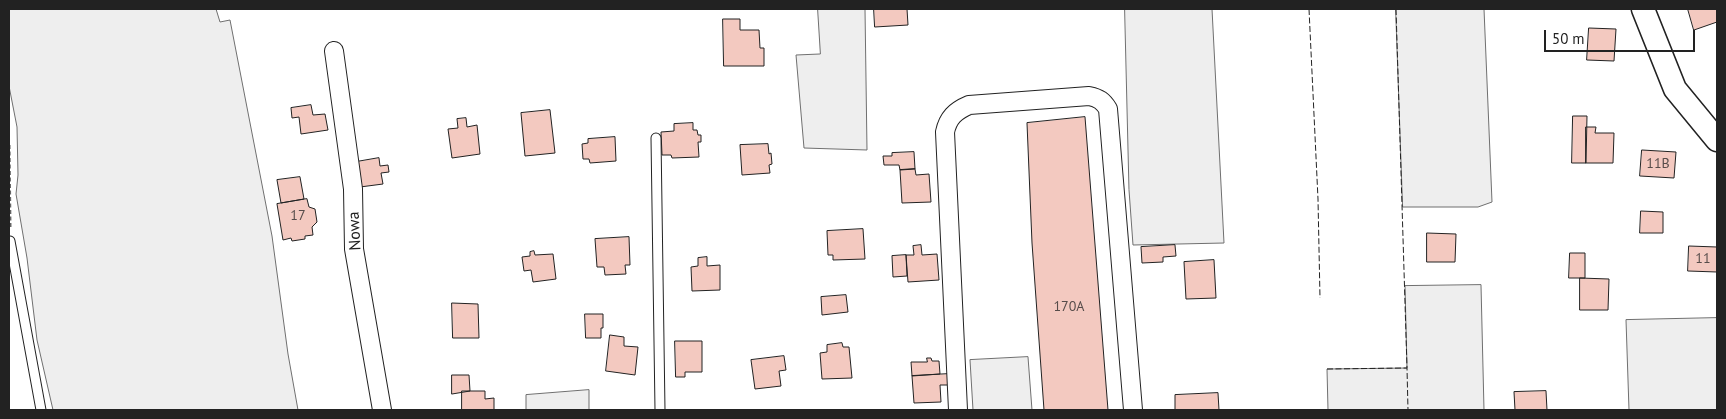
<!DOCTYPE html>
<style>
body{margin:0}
#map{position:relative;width:1726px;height:419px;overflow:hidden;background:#fff;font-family:"PT Sans",sans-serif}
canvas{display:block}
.frame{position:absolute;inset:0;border:10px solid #222;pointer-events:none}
.scale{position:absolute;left:1544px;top:30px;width:151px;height:22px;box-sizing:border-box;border:2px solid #222;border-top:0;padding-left:6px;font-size:15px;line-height:18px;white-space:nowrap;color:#222;-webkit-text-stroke:4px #fff;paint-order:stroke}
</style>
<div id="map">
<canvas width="1726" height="419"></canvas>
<div class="frame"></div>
<div class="scale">50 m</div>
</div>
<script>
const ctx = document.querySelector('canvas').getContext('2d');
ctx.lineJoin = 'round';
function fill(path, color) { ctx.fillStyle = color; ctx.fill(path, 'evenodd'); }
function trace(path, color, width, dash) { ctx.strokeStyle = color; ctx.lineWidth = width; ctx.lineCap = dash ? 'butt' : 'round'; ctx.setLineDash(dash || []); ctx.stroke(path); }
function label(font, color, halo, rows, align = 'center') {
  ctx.font = font + ' "PT Sans",sans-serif'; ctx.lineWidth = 4; ctx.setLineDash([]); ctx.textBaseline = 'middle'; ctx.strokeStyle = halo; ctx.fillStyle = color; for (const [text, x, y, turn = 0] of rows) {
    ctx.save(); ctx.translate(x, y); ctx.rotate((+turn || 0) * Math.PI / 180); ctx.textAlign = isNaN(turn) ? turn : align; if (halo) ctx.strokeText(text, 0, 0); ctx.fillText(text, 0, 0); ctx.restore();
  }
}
const green = new Path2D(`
 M9,9H216L220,22L230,20L272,236L288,354L298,410H53L37,340L27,258L16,194L18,175L17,127L9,86Z
 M818,9H865L867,150L804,148L796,55L820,54Z
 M1125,9H1212L1224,243L1133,245L1129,190Z
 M1396,9H1484L1492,202L1478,207H1403Z
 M1481,285L1484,410H1328L1327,369L1407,368L1405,286Z
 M1717,318V410H1629L1626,320Z
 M1028,357L1032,410H973L970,360Z
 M589,390V410H526V395Z`);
fill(green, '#eee');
trace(green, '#6f6f6f', 1);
const building = new Path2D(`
 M874,9H907L908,25L875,27Z
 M1688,9H1717V22L1694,30Z
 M723,19H740V30H759L760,48H764V66H724Z
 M1589,28L1616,29L1614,61L1587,60Z
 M311,105L313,115L325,114L328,130L301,134L299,117L292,118L291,108Z
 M550,110L555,153L525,156L521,113Z
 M1573,116H1587L1586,163H1572Z
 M1085,117L1108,410H1044L1032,243L1027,123Z
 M466,118L467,127L477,125L480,154L452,158L448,129L458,128L457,119Z
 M693,123V130H697L698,135H701V142H698L699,157L672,158L671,155H662L661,132L674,131V124Z
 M1586,127H1596L1595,133H1614L1613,163H1586Z
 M615,137L616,161L590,163L589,159H583L582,144L588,143V139Z
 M768,144L769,154L771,153L772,164L769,165L770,173L742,175L740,145Z
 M1642,150L1676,152L1674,178L1640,176Z
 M914,152L915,169L900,170L899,165H884L883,156H892V153Z
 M379,158L380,166L388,165L389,172L381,173L383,184L360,187L356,162Z
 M915,169L916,175L929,174L931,202L902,203L900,170Z
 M300,177L304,199L281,203L277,180Z
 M307,199L309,207L315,209L317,222L312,227L313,235L305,236V239L292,241L291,238L283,240L277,204Z
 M1641,211L1663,212V233H1640Z
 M863,229L865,259L833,260V255H828L827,231Z
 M1427,233L1456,234L1455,262H1427Z
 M629,237L630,265H625L626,274L605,275L604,267H597L595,239Z
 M921,245L922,255L937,254L939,280L908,282L906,255H914L913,246Z
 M1175,245L1176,256L1163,257V262L1142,263L1141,247Z
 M1689,246L1717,247V272L1688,271Z
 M534,251L535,255L553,254L556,279L533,282L531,270L524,271L522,257L530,256V252Z
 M1570,253H1585V278H1569Z
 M906,255L907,276L893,277L892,256Z
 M707,257V266L720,265V290L692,291L691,267L698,266V258Z
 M1214,260L1216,298L1186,299L1184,262Z
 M1580,278L1609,279L1608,310H1580Z
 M846,295L848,312L822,315L821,297Z
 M452,303L478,304L479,338H453Z
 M585,314H603V328H601V338H586Z
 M610,335L624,337V346L638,347L635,375L606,371Z
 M675,341H702V372H685V377H676Z
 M842,343L843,347H849L852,378L822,379L820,353L827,352V345Z
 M784,356L786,370L779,371L781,386L755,389L751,360Z
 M927,358H931L932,361H939L940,374L912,376L911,362H927Z
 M949,374L950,385H940L941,402L914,403L912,376Z
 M452,375H469L470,391L452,394Z
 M462,391H485V399L494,398V410H462Z
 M1546,391L1547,410H1515L1514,392Z
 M1218,393L1219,410H1175V395Z`);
fill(building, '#f3c9c0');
trace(building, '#222', 1);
const service = new Path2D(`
 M656,138L660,410
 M10,241L41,410`);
const minor = new Path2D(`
 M334,51L353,189L354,249L382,410
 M958,410L945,132C948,118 955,111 969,105L1089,96C1099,98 1103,101 1108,109L1133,410`);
const tertiary = new Path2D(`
 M1643,9L1675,89L1717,140`);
trace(service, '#222', 11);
trace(minor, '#222', 20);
trace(tertiary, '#222', 25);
trace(new Path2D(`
 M9,145L10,227`), '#646464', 3, [4, 2.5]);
trace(service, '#fff', 9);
trace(minor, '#fff', 18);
trace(tertiary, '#fff', 22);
trace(new Path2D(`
 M1309,9L1318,199L1320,298
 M1396,9L1407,368
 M1327,369L1407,368L1408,410`), '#222', 1, [6, 2.5]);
label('14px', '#564c4a', null, [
 ["11B",1658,164],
 ["17",298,216],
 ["11",1703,259],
 ["170A",1069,307]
]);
label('16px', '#222', '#fff', [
 ["Nowa",355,231,-93]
]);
</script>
